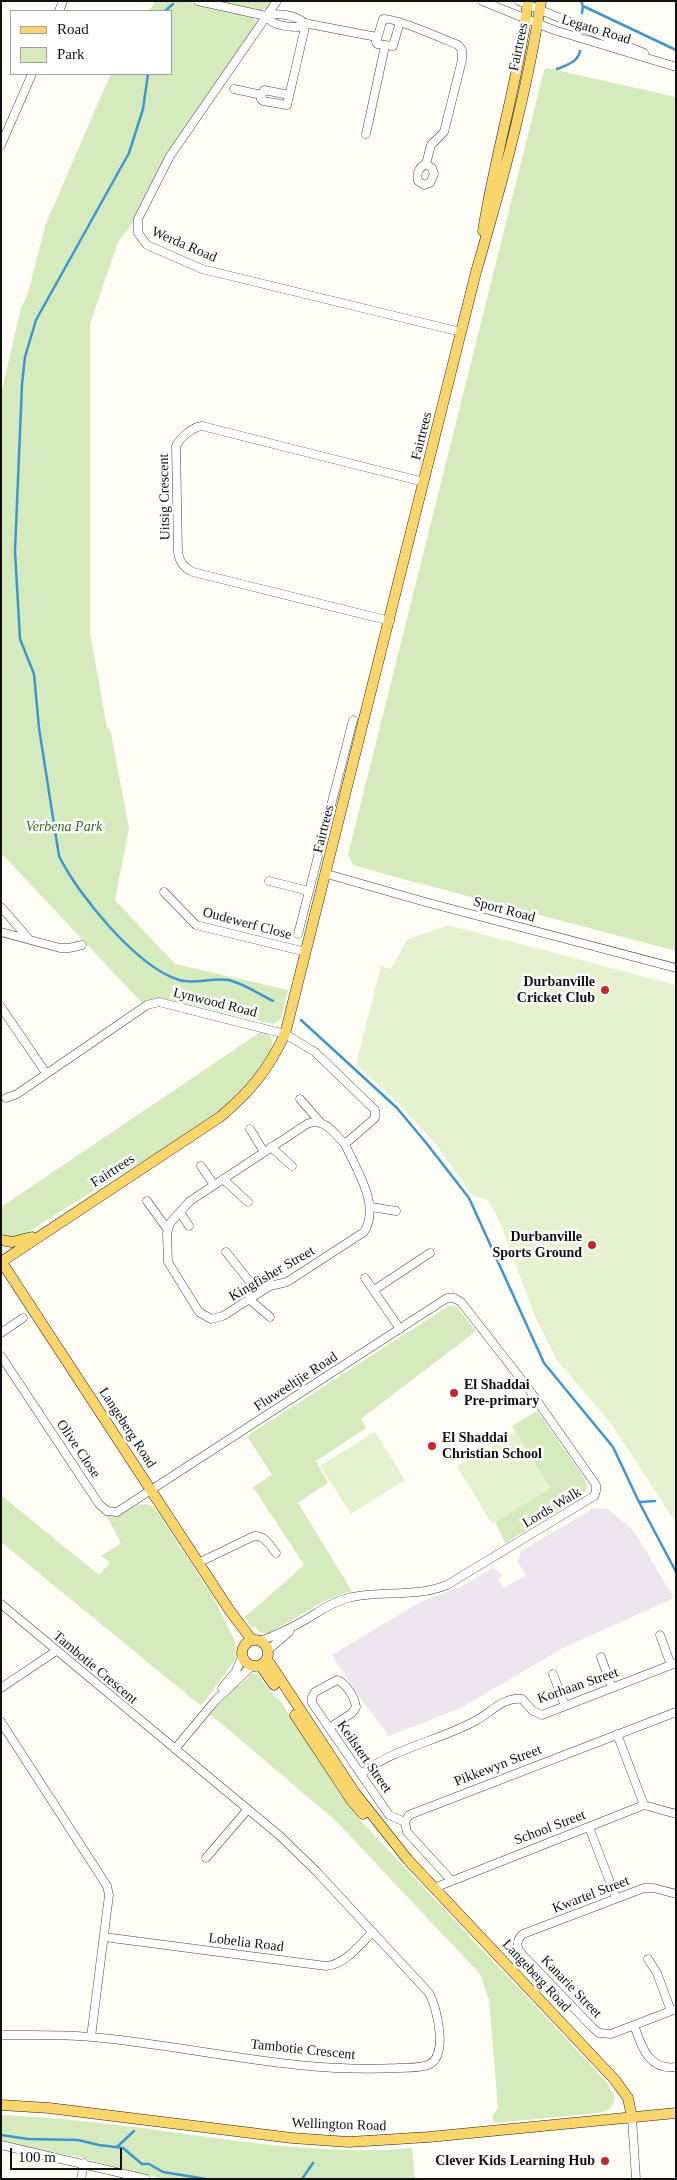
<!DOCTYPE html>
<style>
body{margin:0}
#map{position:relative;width:677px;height:2180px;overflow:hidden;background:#fffdf5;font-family:Georgia,serif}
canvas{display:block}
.frame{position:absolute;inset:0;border:2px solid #111;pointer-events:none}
.legend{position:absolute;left:10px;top:10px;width:162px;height:65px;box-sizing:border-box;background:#fff;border:1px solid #a0a0a0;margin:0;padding:6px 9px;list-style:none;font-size:15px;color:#111}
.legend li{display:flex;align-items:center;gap:10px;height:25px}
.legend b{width:25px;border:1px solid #a0a0a0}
.scale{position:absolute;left:10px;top:2148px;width:112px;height:22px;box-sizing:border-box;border:2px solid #111;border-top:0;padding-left:6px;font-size:15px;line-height:18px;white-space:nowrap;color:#111;-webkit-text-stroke:4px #fff;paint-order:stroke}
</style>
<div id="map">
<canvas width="677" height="2180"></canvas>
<div class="frame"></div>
<ul class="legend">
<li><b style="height:6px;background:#f9d66b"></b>Road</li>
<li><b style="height:14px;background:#d5ebbd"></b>Park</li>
</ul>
<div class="scale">100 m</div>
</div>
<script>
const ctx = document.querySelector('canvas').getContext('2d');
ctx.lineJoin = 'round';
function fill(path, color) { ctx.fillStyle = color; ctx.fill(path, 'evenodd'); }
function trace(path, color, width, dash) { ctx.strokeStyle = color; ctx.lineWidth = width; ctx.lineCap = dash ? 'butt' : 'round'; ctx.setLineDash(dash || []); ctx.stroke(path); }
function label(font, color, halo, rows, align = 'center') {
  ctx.font = font + ' Georgia,serif'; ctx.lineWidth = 5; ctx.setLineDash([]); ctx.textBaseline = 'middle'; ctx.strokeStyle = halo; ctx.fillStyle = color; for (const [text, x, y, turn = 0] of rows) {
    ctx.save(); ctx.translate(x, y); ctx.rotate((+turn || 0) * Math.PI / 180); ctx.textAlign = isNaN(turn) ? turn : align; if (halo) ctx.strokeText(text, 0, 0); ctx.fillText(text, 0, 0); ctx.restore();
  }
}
fill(new Path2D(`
 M594,1508L608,1509L634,1531L674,1598L563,1648L461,1708L389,1736L358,1695L332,1655L420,1602L460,1587L493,1568L503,1575L498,1580L504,1588L526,1575L518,1562L521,1551Z`), '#eee6ef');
fill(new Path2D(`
 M155,1H185L252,16L257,23L256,28L163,160L133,223L118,242L90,324V633L107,728L110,729L129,828L115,900L175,964L288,990L281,1019L273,1024L162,998L154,999L143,1004L1,853V394L21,308L28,293L45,226L108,80L111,74H171V11H149Z
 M219,1H273L269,7L260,11Z
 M547,68L676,97V951L388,875L353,865L348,854L544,70Z
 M262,1031L271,1037L273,1047C238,1108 187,1135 129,1169C93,1191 57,1213 21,1237L20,1235L13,1237L1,1234V1207Z
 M450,1305L457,1307L476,1331L361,1419L366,1428L316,1461L328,1483L298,1503L352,1591L328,1599L271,1632L267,1634L259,1632L255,1626L251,1628L245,1617L304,1565L253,1487L272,1475L247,1436Z
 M537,1411L585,1479L587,1488L582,1497L505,1543L495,1522L550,1488L512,1426Z
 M1,1495L99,1575L110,1563L101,1556L121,1543L106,1515C125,1520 136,1496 154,1507L214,1599L236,1643L235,1660L201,1706L1,1542Z
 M253,1673L258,1675L276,1698L279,1699L339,1793L359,1819L606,2081L615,2097C614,2108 608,2111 598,2113L494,2123L492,2116L498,2108L489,1999L480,1974L336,1821L210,1714L238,1685L239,1686Z
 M1,2115C76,2118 149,2129 223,2139C286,2147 348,2154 412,2148L415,2179H162L79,2157L1,2142Z`), '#d5ebbd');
fill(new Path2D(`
 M448,925L676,985V1523L612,1425L557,1360L535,1316L498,1218L488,1200L473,1196L436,1145L399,1104L356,1064L381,966L391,969L407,940Z
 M516,1431L550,1488L492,1524L457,1466Z
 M375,1432L405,1480L351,1514L320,1466Z`), '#e6f2cf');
trace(new Path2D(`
 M581,1L583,6L676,50
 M165,11L173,4
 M582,13L583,6
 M557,69C567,65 578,62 580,51
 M148,74L143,109L129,153L36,320L25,357L22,384L15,551L20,639L34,674L39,728L59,856C78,895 137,967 179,980C196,985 216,976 232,981C246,985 261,995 273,1001
 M301,1020L397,1108L427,1144L469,1198L544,1363L613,1447L639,1502L676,1572
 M640,1502L655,1501
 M1,2135L28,2139L78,2140L99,2145L123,2148L142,2164H149L163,2172L206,2179
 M117,2147L134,2131
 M302,2179L313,2163`), '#3f96cf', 2.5);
const minor = new Path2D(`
 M198,1L266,16
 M277,1L170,156L138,219V233L147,245L202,269L461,332
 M482,1L554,30L676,67
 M519,1L644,53
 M59,11L63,1
 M266,16C277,12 296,15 304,23L377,37
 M266,16C272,26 287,27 298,27L304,23
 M400,22L393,46L377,44L376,42L383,19C391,16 446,40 458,45L462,50V60L444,132L431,145L426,164C419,167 416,174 418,181L424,185L430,183L434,174L432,168L426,164
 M234,89L262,95
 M262,95L261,99L263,101L287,105L306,23
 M262,95L264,90L289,95
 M366,134L385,46
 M1,145L32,74
 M390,621L193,572C184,568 179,562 178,552L176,446C180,438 192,427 202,426L424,482
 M327,874L429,903L676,968
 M269,881L309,891
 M164,892L196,925L306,952
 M1,907L28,938
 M1,932L60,948H69L82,945
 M298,934L353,720
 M1,1007L46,1073
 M6,1098L17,1094L147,1005L159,1002L285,1034L315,1052L375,1110V1118L345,1144C356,1170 381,1205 364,1232L287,1282L270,1286L223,1316L211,1319L199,1312L168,1262L167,1233L170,1223L190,1201L307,1124C324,1117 334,1133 345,1144
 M300,1099L320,1122
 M250,1129L264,1152
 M271,1147L292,1166
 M201,1166L214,1185
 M223,1179L248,1202
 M147,1201L168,1230
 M371,1207L396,1211
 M180,1212L189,1226
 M226,1252L259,1293
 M365,1278L400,1329
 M374,1290L430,1253
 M249,1299L270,1317
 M1,1333L23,1318
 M1,1356L99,1504L107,1511L117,1512L447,1298H454L461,1302L528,1388L596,1485V1491L594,1496L447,1585C415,1598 380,1590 348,1598C328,1603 314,1616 296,1625C285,1631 273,1636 261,1641
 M198,1563L254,1536C265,1535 269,1545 276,1553
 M1,1604L280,1836L316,1871L429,1993C437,2007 448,2054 430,2064C421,2069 407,2067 397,2068C295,2074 193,2046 92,2037C62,2034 31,2035 1,2035
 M660,1635L671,1665
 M268,1650L289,1632
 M601,1657L612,1688
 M553,1674L565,1706
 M1,1688L56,1651
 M222,1688L236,1671L242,1657
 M1,1722L107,1886L109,1895L91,2037
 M329,1728L352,1713L356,1707C355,1698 346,1683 337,1680L315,1692L312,1697V1703L389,1815L405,1822
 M617,1734L644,1805
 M175,1749L215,1701L252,1666
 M361,1774C396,1747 439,1741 477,1720C491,1712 505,1696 522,1699L533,1711L542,1715L676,1663
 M589,1827L616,1898
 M206,1858L248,1809
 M451,1880L407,1832L405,1822L409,1815L676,1712
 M434,1888L644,1805L676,1814
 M676,1894L654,1888H644L523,1934C517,1939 516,1946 520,1952L593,2028L599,2033L611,2034L676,2009
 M104,1937L326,1966C345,1965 360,1944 373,1932
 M648,1959L657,1973L671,2011
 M634,2025C641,2045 648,2071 676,2067
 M632,2118L636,2179
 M1,2145L146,2179
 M81,2179L84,2163`);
const major = new Path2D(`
 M483,231C495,154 519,79 528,1
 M1,1240L12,1242L32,1237
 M1,1261L230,1611L252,1640
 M1,1262L220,1117C250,1092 268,1070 285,1034L476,272C502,183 527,93 541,1
 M242 1653a13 13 0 1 1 26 0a13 13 0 1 1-26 0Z
 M267,1659L355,1793L408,1860L615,2080L628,2098L632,2118
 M260,1665L274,1685
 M295,1715L351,1800L363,1814
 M1,2105L49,2108L292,2138L349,2142L429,2137L676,2113`);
trace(minor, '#444', 9);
trace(major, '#222', 11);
trace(minor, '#fff', 8);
trace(major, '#f9d66b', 10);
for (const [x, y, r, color] of [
 [605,990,5,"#c4262e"],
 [592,1245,5,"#c4262e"],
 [454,1393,5,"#c4262e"],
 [432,1446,5,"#c4262e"],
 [605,2161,5,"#c4262e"]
]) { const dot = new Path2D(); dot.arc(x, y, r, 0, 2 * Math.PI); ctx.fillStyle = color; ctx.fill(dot); trace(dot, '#fff', 2); }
label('14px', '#111', '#fff', [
 ["Legato Road",596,30,17],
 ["Fairtrees",519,47,-78],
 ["Werda Road",184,245,23],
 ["Fairtrees",422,436,-76],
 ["Uitsig Crescent",165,497,-91],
 ["Fairtrees",324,829,-76],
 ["Sport Road",504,910,15],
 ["Oudewerf Close",247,924,15],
 ["Lynwood Road",215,1003,14],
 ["Fairtrees",113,1171,-33],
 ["Kingfisher Street",272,1274,-30],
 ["Fluweeltjie Road",296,1382,-33],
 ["Langeberg Road",127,1428,57],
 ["Olive Close",78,1449,56],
 ["Lords Walk",552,1508,-31],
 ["Tambotie Crescent",95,1668,40],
 ["Korhaan Street",578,1686,-19],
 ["Keilstert Street",364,1757,55],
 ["Pikkewyn Street",498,1766,-21],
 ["School Street",550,1828,-21],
 ["Kwartel Street",591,1895,-21],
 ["Lobelia Road",246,1943,7],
 ["Langeberg Road",536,1976,47],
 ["Kanarie Street",571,1987,46],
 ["Tambotie Crescent",303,2050,6],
 ["Wellington Road",339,2125,2]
]);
label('italic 14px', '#2f6b1f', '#fff', [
 ["Verbena Park",64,827]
]);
label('bold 14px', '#111', '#fff', [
 ["Durbanville",595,982],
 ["Cricket Club",595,998],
 ["Durbanville",582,1237],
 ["Sports Ground",582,1253],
 ["El Shaddai",464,1385,"left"],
 ["Pre-primary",464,1401,"left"],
 ["El Shaddai",442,1438,"left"],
 ["Christian School",442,1454,"left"],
 ["Clever Kids Learning Hub",595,2161]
], 'right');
</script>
